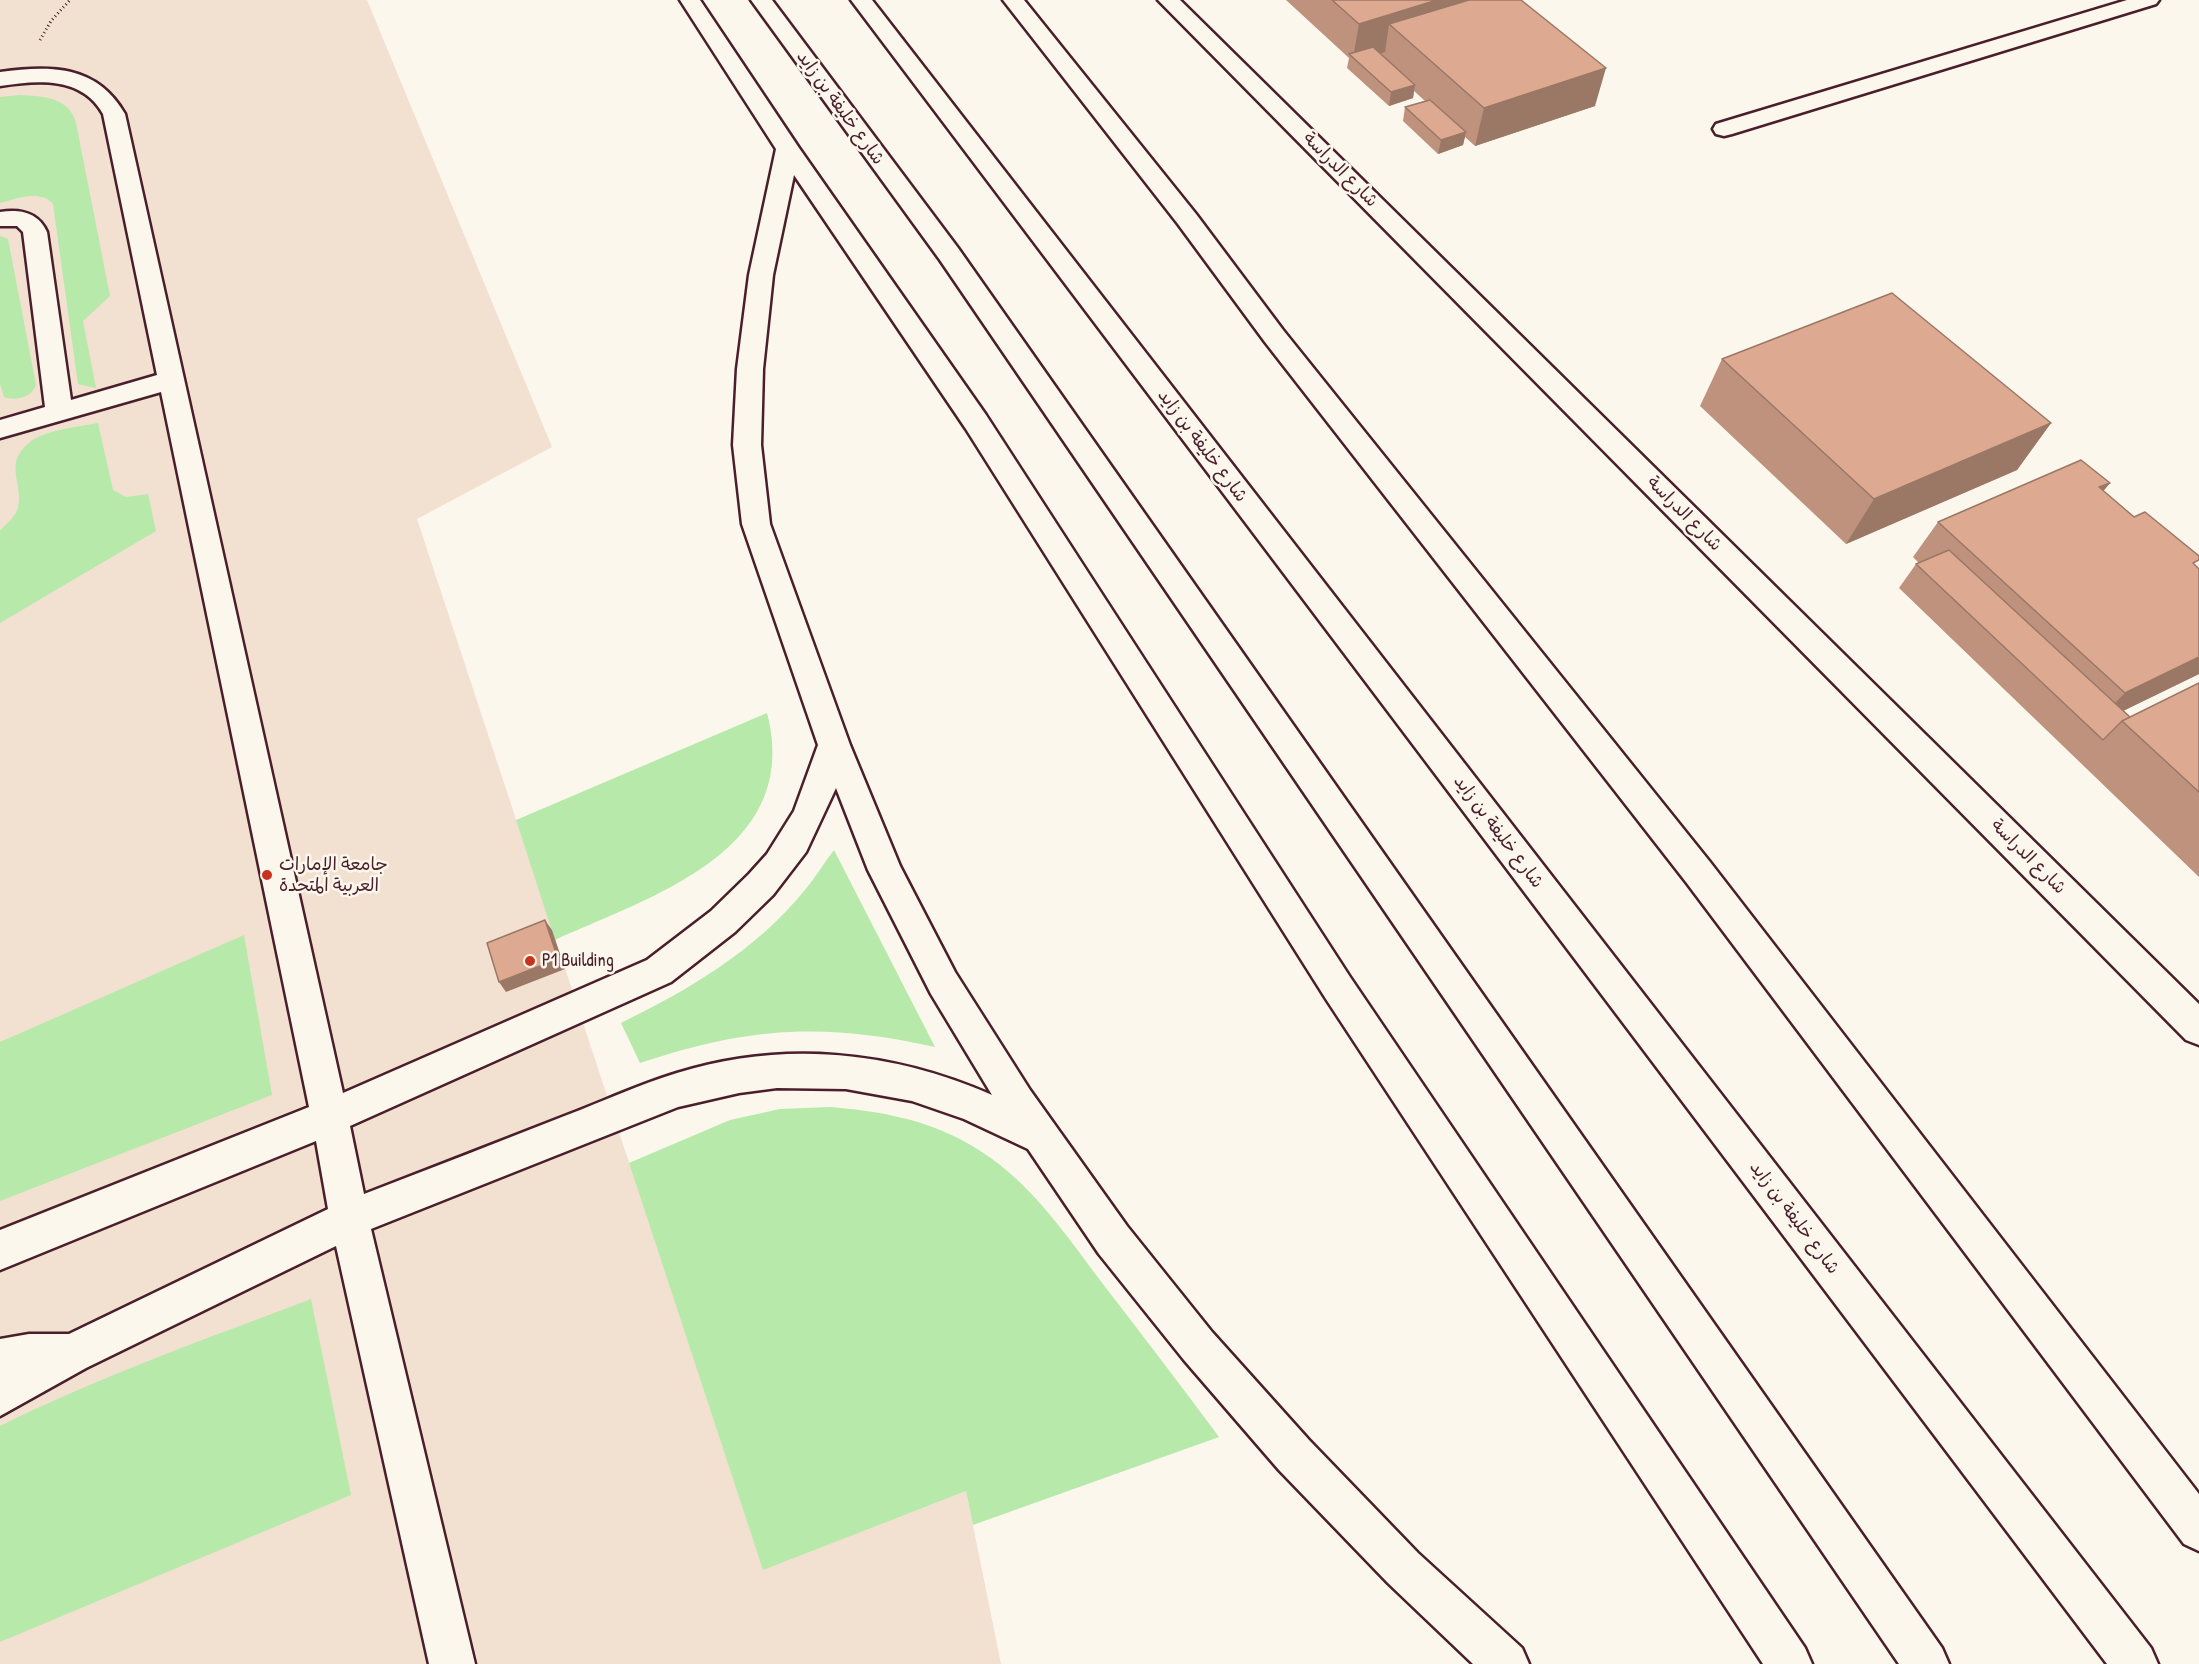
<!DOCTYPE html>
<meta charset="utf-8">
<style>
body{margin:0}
canvas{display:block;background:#fbf7ec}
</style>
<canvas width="2199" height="1664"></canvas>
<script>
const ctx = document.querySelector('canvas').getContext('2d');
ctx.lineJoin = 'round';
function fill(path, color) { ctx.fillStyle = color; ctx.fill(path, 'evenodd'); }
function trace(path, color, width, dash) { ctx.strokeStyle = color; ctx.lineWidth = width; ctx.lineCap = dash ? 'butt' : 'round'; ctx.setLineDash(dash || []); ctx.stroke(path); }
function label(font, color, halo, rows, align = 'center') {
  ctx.font = font + ' "Patrick Hand","Playpen Sans Arabic",sans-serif'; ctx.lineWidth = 5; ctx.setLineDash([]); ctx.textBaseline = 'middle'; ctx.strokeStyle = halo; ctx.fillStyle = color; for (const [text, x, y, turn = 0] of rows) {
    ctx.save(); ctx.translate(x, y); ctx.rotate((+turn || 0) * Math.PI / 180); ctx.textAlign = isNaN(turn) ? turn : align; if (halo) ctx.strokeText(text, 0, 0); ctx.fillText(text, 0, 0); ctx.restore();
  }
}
fill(new Path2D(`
 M0,0H367L552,447L417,519L763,1569L966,1491L1001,1664H0Z`), '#f2e0d1');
fill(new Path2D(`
 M20,95C43,96 69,97 76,123L110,296L83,321L96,388L78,384L53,204C41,189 15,199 0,203V97Z
 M0,236L8,239L36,385C31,398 16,401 4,397L0,384Z
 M98,423L113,490L126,497L148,494L156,531L0,623V530C7,524 15,517 18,508C25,482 0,463 34,439C53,429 77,427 98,423Z
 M767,713C803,851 652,896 555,940L516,820Z
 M834,850L935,1047C824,1022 747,1027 640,1063L621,1023C690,989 755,951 804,891C815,878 824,863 834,850Z
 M244,935L272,1095L0,1201V1042Z
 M830,1107C878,1111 926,1119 969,1144C1029,1178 1065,1234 1106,1288C1144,1337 1182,1387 1219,1437L973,1525L966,1491L763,1570L629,1163L730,1120L780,1109Z
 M311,1299L351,1495L0,1642V1426C101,1376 206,1339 311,1299Z`), '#b7e9aa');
const minor = new Path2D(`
 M680,0H700L799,148L986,415L1350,977L1805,1648L1812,1664H1763L1326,999L966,429L794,175L773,275L763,369L761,445L770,524L850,745L900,866L955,972L1030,1090L1127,1226L1212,1332L1309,1440L1418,1553L1522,1648L1529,1664H1473L1388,1583L1279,1470L1184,1360L1099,1254L1028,1149L964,1119L912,1101L846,1089L777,1088L739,1093L678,1107L371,1229L475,1664H429L336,1246L86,1368L0,1416V1339L29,1334H69L328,1209L316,1141L0,1270V1230L309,1107L161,392L0,438V420L45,407L23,232L17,226H0V212C20,209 38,212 47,232L71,400L157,375L103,114C82,76 37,80 0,86V72C51,65 97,65 125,114L343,1093L647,960L711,911L749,874L767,854L794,811L818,745L742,524L733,445L737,369L749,275L776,149ZM836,788L868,870L931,994L992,1095C892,1051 783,1040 677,1073C640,1084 604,1101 567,1115C499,1142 431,1168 364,1194L350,1126L671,982L735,932L773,895L806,852Z
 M1158,0H1180L2199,1004V1045L2186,1040Z
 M2127,0H2159L2156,4L1732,134L1724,136L1716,134L1713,129L1716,124Z`);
const highway = new Path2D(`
 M751,0H772L958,248L1942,1648L1949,1664H1899L940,260Z
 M851,0H872L2151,1648L2158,1664H2107Z
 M1003,0H1024L1196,214L1283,330L1710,862L2199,1494V1551L2184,1544L1686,882L1265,342L1178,224Z`);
trace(minor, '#4a1f2b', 5);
trace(highway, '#4a1f2b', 5);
trace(new Path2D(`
 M40,40L51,21L70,0`), '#4a1f2b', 3, [1, 3]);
fill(minor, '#fbf7ec');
fill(highway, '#fbf7ec');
fill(new Path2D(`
 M1286,0H1521L1595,106L1475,146L1465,137L1463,145L1438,154L1403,121L1405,107L1425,101L1414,91L1413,98L1389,106L1347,68L1349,58Z
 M1722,359L2051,423L2017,470L1846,544L1700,406Z
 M2110,483L2103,491L2199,569V674L2123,711L2130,717L2199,683V877L1899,588L1916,564L1919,563L1913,557L1938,522Z`), '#be927d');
fill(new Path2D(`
 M1437,0H1497L1389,24L1385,52L1356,61L1353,58L1359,24Z
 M1606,68L1595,106L1475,146L1484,108Z
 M1415,85L1413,98L1389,106L1391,92Z
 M1466,132L1463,145L1438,154L1441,140Z
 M2051,423L2017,470L1846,544L1874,499Z
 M2110,483L2080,519L2099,487Z
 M2199,657V674L2092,726L2125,693Z
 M545,920L552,930L565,969L506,992L499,982Z`), '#9b7766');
const building = new Path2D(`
 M1332,0H1437L1359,24Z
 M1469,0H1521L1606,68L1484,108L1389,24Z
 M1373,47L1415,85L1391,92L1349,54Z
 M1430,100L1466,132L1441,140L1405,107Z
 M1892,293L2051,423L1874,499L1722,359Z
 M2081,460L2110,483L2099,487L2134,517L2145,512L2199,556V560L2193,563L2199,569V657L2125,693L1938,522Z
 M1949,550L2130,717L2122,721L2103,740L1916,564Z
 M2199,683V792L2122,721Z
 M545,920L558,959L499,982L487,943Z`);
fill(building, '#ddaa91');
trace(building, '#9b7766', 1.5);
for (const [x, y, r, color] of [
 [267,875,6,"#c8321e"],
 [530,961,6,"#c8321e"]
]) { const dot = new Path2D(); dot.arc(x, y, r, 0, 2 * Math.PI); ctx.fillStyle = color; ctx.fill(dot); trace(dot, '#fbf7ec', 2); }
label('18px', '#4a1f2b', '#fbf7ec', [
 ["شارع خليفة بن زايد",840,108,54],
 ["شارع الدراسة",1340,170,45],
 ["شارع خليفة بن زايد",1202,446,53],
 ["شارع الدراسة",1684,514,45],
 ["شارع خليفة بن زايد",1498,832,53],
 ["شارع الدراسة",2028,857,45],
 ["شارع خليفة بن زايد",1794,1218,53]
]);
label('18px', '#4a1f2b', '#fbf7ec', [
 ["جامعة الإمارات",279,865],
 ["العربية المتحدة",279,886],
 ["P1 Building",542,961]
], 'left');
</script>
